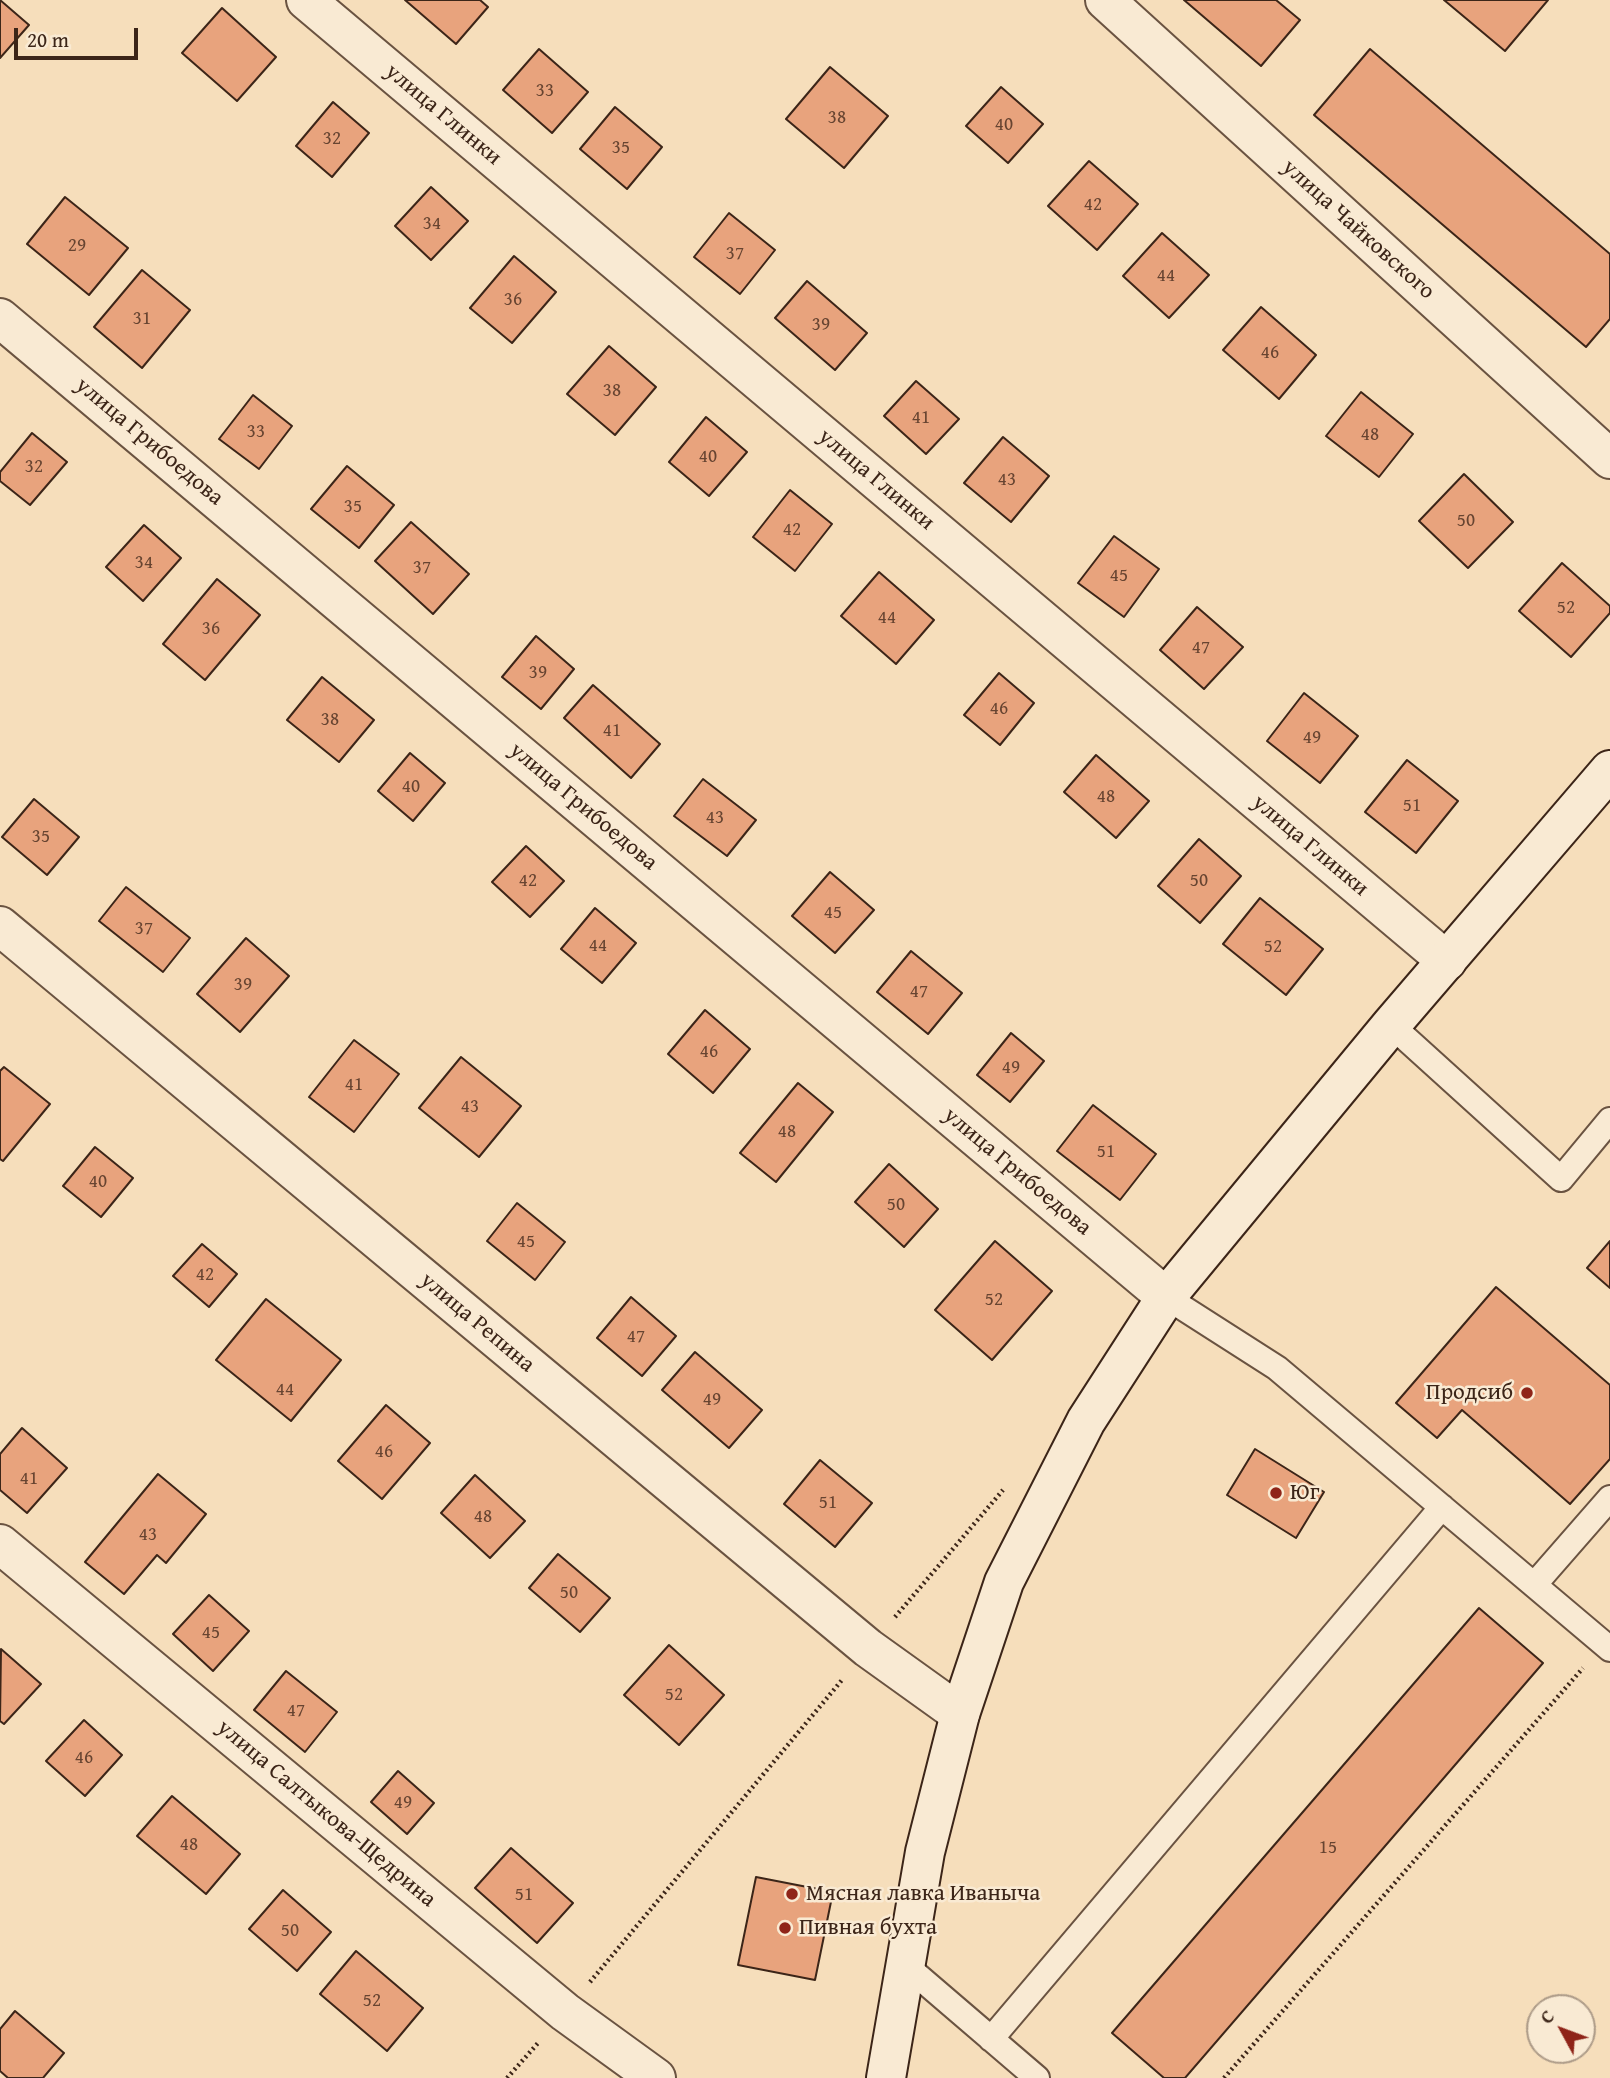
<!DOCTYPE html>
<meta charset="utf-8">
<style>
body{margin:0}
#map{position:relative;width:1610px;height:2078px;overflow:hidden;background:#f6debb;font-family:"Gentium Book Plus",serif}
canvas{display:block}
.north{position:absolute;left:1526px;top:1994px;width:70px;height:70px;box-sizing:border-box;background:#f9ead3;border:2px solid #ad9b88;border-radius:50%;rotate:311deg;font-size:19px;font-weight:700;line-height:28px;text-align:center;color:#3c2518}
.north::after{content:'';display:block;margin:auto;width:24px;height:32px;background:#8f2418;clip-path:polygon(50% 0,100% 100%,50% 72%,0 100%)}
.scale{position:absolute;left:14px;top:28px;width:124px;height:32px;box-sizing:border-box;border:4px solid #3c2518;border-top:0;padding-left:9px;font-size:21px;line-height:24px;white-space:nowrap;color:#3c2518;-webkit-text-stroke:5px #f9ead3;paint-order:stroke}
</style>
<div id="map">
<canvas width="1610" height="2078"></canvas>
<div class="north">С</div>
<div class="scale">20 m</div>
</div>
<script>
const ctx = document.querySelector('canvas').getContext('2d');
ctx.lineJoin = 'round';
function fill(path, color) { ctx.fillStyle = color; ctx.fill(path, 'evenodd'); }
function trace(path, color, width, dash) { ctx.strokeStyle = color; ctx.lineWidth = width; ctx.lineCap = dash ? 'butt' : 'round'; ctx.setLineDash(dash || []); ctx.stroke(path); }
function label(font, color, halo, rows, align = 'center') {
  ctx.font = font + ' "Gentium Book Plus",serif'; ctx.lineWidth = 5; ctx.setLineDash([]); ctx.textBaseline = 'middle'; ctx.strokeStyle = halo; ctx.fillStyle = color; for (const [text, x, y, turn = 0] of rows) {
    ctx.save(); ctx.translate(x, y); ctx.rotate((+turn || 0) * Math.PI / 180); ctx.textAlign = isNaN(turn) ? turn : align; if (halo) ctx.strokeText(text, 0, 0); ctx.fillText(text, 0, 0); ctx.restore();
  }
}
const building = new Path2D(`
 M0,0L29,25L0,58Z
 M405,0H480L488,7L456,44Z
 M1184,0H1276L1300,20L1261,66Z
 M1444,0H1548L1505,51Z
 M222,8L276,57L237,101L182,53Z
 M539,49L588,92L552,133L503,90Z
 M1370,49L1610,254V319L1586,347L1314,115Z
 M830,67L888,116L844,168L786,119Z
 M1001,87L1043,124L1008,163L966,126Z
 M333,102L369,133L332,177L296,146Z
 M615,107L662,147L627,189L580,149Z
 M1089,161L1138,204L1097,250L1048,206Z
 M431,187L468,221L431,260L395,226Z
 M65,197L128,248L89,295L27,244Z
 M729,213L775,250L740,294L694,257Z
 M1162,233L1209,275L1169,318L1123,276Z
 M514,256L556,292L512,343L470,308Z
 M142,270L190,310L142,368L94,327Z
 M807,281L867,333L835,370L775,318Z
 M1261,307L1316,355L1279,399L1223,350Z
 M609,346L656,387L615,435L567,394Z
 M916,381L959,419L926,454L884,416Z
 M1361,392L1413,434L1379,477L1326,436Z
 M253,395L292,426L259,469L219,439Z
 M706,417L747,452L709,496L669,462Z
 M32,433L67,462L30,505L0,481V472Z
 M1003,437L1049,476L1011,522L964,483Z
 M347,466L394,505L359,548L311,509Z
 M1464,474L1513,522L1468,568L1419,521Z
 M790,490L832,524L795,571L753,537Z
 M411,522L469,574L433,614L375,561Z
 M144,525L181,558L143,601L106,567Z
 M1114,536L1159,569L1124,617L1078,583Z
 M1562,563L1610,606V613L1571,657L1519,611Z
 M879,572L934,620L896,664L841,616Z
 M217,579L260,615L205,680L163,644Z
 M1197,607L1243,647L1204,689L1160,650Z
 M536,636L574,669L541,709L502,677Z
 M999,673L1034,703L1000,745L964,715Z
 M322,677L374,720L339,762L287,720Z
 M593,685L660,744L631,778L564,718Z
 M1304,693L1358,736L1320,783L1267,741Z
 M410,753L445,783L413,821L378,791Z
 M1096,755L1149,801L1116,838L1064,792Z
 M1407,760L1458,801L1416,853L1365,812Z
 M703,779L756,820L727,856L674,816Z
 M34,799L79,837L47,875L2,837Z
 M1199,839L1241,876L1200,923L1158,886Z
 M526,846L564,881L530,917L492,882Z
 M830,872L874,910L835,953L792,916Z
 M126,887L190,938L163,972L99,921Z
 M1260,898L1323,949L1286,995L1223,944Z
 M595,908L636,943L602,983L561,949Z
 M246,938L289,976L240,1032L197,994Z
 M911,951L962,993L928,1034L877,992Z
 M705,1010L750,1049L713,1093L668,1054Z
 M1011,1033L1044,1061L1010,1102L977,1075Z
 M354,1040L399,1074L354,1132L309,1097Z
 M461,1057L521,1106L479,1157L419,1108Z
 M4,1067L50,1104L3,1161L0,1159V1071Z
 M798,1083L833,1112L776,1182L740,1153Z
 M1093,1105L1156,1154L1120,1200L1057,1151Z
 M95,1147L133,1178L101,1217L63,1186Z
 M889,1164L938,1209L904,1247L855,1202Z
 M517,1203L565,1242L535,1280L487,1241Z
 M995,1241L1052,1291L992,1360L935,1310Z
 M1610,1241V1288L1587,1268Z
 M202,1244L237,1274L209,1307L173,1276Z
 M1496,1287L1610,1385V1459L1570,1504L1462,1410L1437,1438L1396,1403Z
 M631,1297L676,1336L642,1376L597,1338Z
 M266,1299L341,1360L291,1421L216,1360Z
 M695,1352L762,1410L729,1448L662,1390Z
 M386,1405L430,1443L382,1499L338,1461Z
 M22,1428L67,1468L27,1513L0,1490V1454Z
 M1255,1449L1324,1492L1296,1538L1227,1495Z
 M820,1460L872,1503L835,1547L784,1504Z
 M158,1474L206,1514L166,1563L157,1555L124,1594L85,1562Z
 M475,1475L525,1521L490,1558L441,1513Z
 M558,1554L610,1598L580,1632L529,1588Z
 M209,1595L249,1631L213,1671L173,1634Z
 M1479,1608L1543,1663L1185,2078H1164L1112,2033Z
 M669,1645L724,1695L679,1745L624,1695Z
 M1,1649L41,1684L4,1724L0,1721Z
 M286,1671L337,1712L305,1752L254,1710Z
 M84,1720L122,1755L85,1796L46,1761Z
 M398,1771L434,1803L407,1834L371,1802Z
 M172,1796L240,1854L206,1894L137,1836Z
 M511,1848L573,1903L537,1943L475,1888Z
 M756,1877L833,1892L815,1980L738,1965Z
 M283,1890L331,1932L297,1971L249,1929Z
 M356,1951L423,2008L387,2051L320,1994Z
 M15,2011L64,2053L43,2078H8L0,2071V2029Z`);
fill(building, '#e8a37d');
trace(building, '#3c2518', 2);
const service = new Path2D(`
 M1391,1025L1561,1179L1610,1120
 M1166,1297L1277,1368L1610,1649
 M1534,1585L1610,1498
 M904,1964L1037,2078
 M991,2039L1442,1507`);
const minor = new Path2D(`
 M306,0L1447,961
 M1105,0L1610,459
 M0,318L1166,1297
 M0,926L868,1648L960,1714
 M0,1544L565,2012L656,2078`);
const secondary = new Path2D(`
 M886,2078L925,1852L960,1714L1004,1582L1086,1421L1166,1297L1391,1025L1610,770`);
trace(service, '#6a5341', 28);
trace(minor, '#6a5341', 42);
trace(secondary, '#3c2518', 42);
trace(new Path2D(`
 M895,1617L1003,1490
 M590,1982L842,1680
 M507,2078L539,2042
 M1224,2078L1583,1668`), '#3c2518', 4.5, [2, 3.5]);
trace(service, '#f9ead3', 24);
trace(minor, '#f9ead3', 38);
trace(secondary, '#f9ead3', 38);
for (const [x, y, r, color] of [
 [1527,1393,7,"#8f2418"],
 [1276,1493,7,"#8f2418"],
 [792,1894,7,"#8f2418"],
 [785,1928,7,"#8f2418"]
]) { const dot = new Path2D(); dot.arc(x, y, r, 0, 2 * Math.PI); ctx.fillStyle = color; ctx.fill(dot); trace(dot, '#f9ead3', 2.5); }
label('19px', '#674431', null, [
 ["33",545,91],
 ["38",837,118],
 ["40",1004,125],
 ["32",332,139],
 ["35",621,148],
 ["42",1093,205],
 ["34",432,224],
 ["29",77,246],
 ["37",735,254],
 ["44",1166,276],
 ["36",513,300],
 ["31",142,319],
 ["39",821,325],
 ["46",1270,353],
 ["38",612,391],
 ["41",921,418],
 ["33",256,432],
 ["48",1370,435],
 ["40",708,457],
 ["32",34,467],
 ["43",1007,480],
 ["35",353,507],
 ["50",1466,521],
 ["42",792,530],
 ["34",144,563],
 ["37",422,568],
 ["45",1119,576],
 ["52",1566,608],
 ["44",887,618],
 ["36",211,629],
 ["47",1201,648],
 ["39",538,673],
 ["46",999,709],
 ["38",330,720],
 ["41",612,731],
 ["49",1312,738],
 ["40",411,787],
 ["48",1106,797],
 ["51",1412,806],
 ["43",715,818],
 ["35",41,837],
 ["42",528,881],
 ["50",1199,881],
 ["45",833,913],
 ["37",144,929],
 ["44",598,946],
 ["52",1273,947],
 ["39",243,985],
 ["47",919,992],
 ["46",709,1052],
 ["49",1011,1068],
 ["41",354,1085],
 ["43",470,1107],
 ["48",787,1132],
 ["51",1106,1152],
 ["40",98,1182],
 ["50",896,1205],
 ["45",526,1242],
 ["42",205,1275],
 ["52",994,1300],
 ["47",636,1337],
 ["44",285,1390],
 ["49",712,1400],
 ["46",384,1452],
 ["41",29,1479],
 ["51",828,1503],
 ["48",483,1517],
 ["43",148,1535],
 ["50",569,1593],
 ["45",211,1633],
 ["52",674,1695],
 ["47",296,1711],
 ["46",84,1758],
 ["49",403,1803],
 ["48",189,1845],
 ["15",1328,1848],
 ["51",524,1895],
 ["50",290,1931],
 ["52",372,2001]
]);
label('23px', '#3c2518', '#f9ead3', [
 ["улица Глинки",443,115,40],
 ["улица Чайковского",1358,230,42],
 ["улица Грибоедова",149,442,40],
 ["улица Глинки",876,480,40],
 ["улица Грибоедова",583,807,40],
 ["улица Глинки",1310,846,40],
 ["улица Грибоедова",1017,1172,40],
 ["улица Репина",477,1323,40],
 ["улица Салтыкова-Щедрина",326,1814,40]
]);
label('23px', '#3c2518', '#f9ead3', [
 ["Продсиб",1513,1393,"right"],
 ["Юг",1290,1493],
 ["Мясная лавка Иваныча",806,1894],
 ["Пивная бухта",799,1928]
], 'left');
</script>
